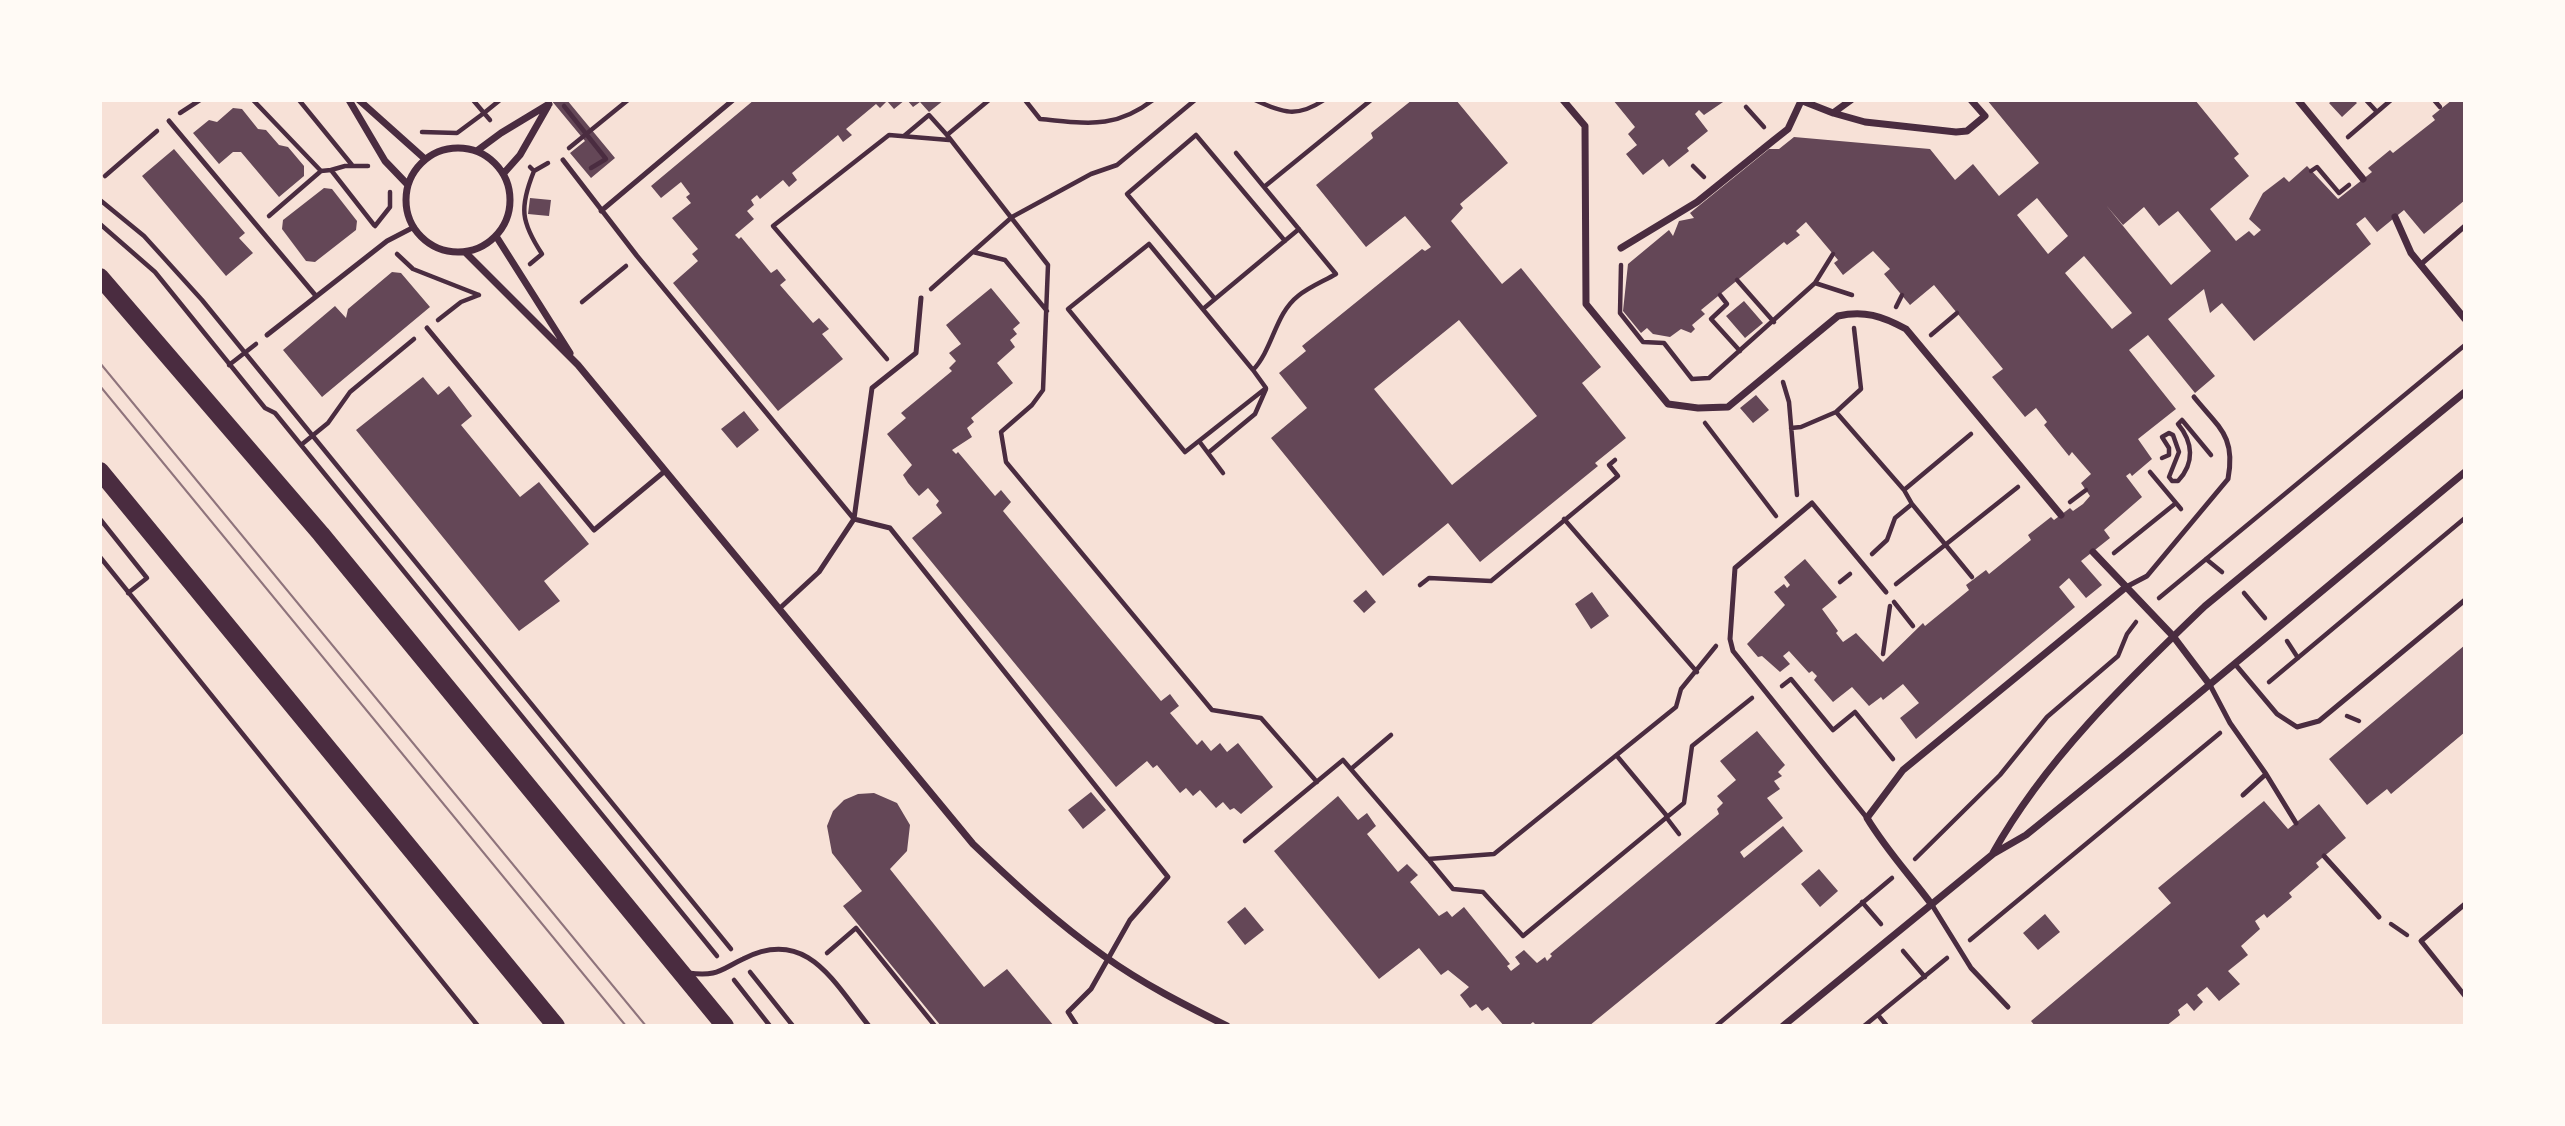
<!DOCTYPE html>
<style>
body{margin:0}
#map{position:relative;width:2565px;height:1126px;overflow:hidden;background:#f7e1d7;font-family:"Asap Condensed",sans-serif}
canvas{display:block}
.frame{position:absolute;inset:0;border:102px solid #fffaf5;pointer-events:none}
</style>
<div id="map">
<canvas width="2565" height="1126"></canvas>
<div class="frame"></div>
</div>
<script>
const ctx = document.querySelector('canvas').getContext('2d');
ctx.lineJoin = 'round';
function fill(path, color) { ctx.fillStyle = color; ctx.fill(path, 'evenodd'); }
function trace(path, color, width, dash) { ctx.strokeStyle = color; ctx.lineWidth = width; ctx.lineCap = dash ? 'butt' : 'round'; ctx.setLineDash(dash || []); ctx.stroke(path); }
fill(new Path2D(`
 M551,100H567L615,158L591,178L570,153L585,141Z
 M754,100H905L894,109L887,101L880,108L876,104L846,129L852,135L843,142L838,135L792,173L797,180L789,187L783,180L760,199L757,195L751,200L754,205L747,211L754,219L735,235L739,239L741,237L771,273L777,269L786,280L780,285L813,323L819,318L829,329L822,334L843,359L778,411L673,283L698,261L692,254L698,249L672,218L691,203L686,197L690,194L681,182L661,198L651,186Z
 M907,100H944L929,112L920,102L913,107Z
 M1412,100H1456L1508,163L1460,204L1463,208L1451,221L1502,284L1521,268L1601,367L1582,383L1626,438L1595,463L1598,466L1480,562L1448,523L1383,576L1271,438L1307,408L1279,373L1306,351L1302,346L1422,249L1425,251L1431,247L1405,216L1366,247L1316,185L1373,138L1371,133ZM1459,320L1537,416L1452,485L1374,389Z
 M1613,100H1726L1704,115L1699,110L1695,114L1708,131L1687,148L1689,151L1669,167L1663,159L1643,175L1626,154L1637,145L1628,134L1635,127Z
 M1987,100H2195L2239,154L2234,158L2249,176L2210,209L2236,241L2249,231L2254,236L2261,230L2249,219L2263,193L2284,177L2289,182L2307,166L2338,199L2372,172L2368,168L2390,150L2393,153L2435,120L2432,116L2452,100L2457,102L2465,100V200L2424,234L2404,210L2377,232L2365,217L2356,224L2371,244L2254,341L2222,303L2210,313L2204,289L2168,319L2215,376L2195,393L2148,335L2129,350L2176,409L2138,439L2152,459L2132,476L2130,473L2126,476L2142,497L2104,530L2110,538L2081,561L2102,585L2086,598L2069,578L2059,587L2075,607L1916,739L1900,718L1919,703L1903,684L1883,700L1881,697L1869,706L1852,687L1833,702L1814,680L1817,676L1812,671L1809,673L1789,651L1783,656L1790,664L1780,672L1762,656L1758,657L1747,644L1785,605L1774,592L1784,584L1787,588L1790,585L1784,577L1805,559L1837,597L1822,609L1838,631L1836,633L1843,642L1856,633L1883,662L1923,623L1925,626L1969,590L1966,585L1986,570L1989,574L2031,540L2028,535L2051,517L2054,520L2070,508L2073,511L2083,504L2090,496L2081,483L2091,474L2072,452L2069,456L2044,425L2047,422L2036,408L2025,417L1992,377L2003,369L1934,285L1910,305L1884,274L1890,269L1873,251L1843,275L1834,263L1838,260L1806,222L1796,231L1800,235L1787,245L1784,242L1701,310L1705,314L1692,325L1695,329L1691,333L1681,329L1670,337L1653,334L1647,328L1641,333L1623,311L1628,264L1669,230L1673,236L1679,221L1694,218L1690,213L1769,149H1779L1794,137L1930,149L1955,180L1973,164L1999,196L2039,163ZM2037,198L2068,236L2048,254L2017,215ZM2106,205L2123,225L2144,207L2159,226L2178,211L2211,251L2171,285ZM2084,256L2132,313L2112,329L2065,273Z
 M2333,100H2354L2357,103L2342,117L2329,103Z
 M233,108L242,109L258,129L266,130L279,145L288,147L304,166V176L279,197L241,152H233L219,164L193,133L209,120L217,122Z
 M174,149L245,233L239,238L253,253L226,276L142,176Z
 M324,188L332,189L357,221L356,230L315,262L306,261L282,229L283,220Z
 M530,198L551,200L549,216L528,214Z
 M392,272L401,273L430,307L322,397L283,350L335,306L346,318L348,309Z
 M991,288L1020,323L1013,329L1017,334L1010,340L1015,347L997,363L1013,383L971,418L974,422L967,428L972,437L952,450L956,454L958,452L995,496L1001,490L1011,502L1003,511L1161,701L1170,694L1179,706L1170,713L1197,745L1202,740L1211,751L1220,743L1227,752L1238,743L1273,787L1241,814L1234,808L1230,810L1223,802L1216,808L1200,790L1193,796L1186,788L1180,793L1157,765L1153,768L1147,761L1116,787L912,538L942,513L936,505L939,501L928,488L919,496L908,483L903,475L912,465L887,434L906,418L901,413L952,371L949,368L956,361L949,353L961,344L946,325Z
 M1744,301L1763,323L1745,338L1726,316Z
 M423,377L438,395L449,386L472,416L461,425L520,497L539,482L589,544L544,581L560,601L519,631L356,430Z
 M1756,395L1769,410L1753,423L1740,408Z
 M744,411L759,430L737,448L721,429Z
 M1366,590L1376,602L1364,613L1353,601Z
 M1592,592L1609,616L1591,629L1575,604Z
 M2465,645V732L2391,794L2387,789L2367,805L2329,759Z
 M1757,731L1785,765L1778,772L1782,776L1774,781L1780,789L1767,798L1783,818L1740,852L1744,858L1783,826L1803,851L1589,1026H1537L1533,1022L1528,1026H1504L1488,1007L1482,1011L1476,1004L1470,1008L1460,995L1469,987L1448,970L1441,975L1419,948L1379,979L1274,851L1338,796L1358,820L1367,813L1376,826L1367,834L1398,872L1407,864L1418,875L1410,882L1439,916L1447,911L1452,917L1464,907L1510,964L1507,966L1511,971L1520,964L1515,957L1524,950L1537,963L1545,957L1547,961L1552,956L1550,954L1719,814L1717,809L1723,803L1717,796L1736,780L1720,761Z
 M1091,792L1106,810L1083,829L1068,810Z
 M874,793L897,803L910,825L907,851L890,869L984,987L1007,969L1054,1026H941L843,906L862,891L832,853L827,826L833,811L844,800L858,794Z
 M2264,801L2288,829L2319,804L2346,838L2316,863L2319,867L2289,893L2292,897L2267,918L2264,914L2255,921L2260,929L2241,946L2248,955L2228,971L2240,984L2219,1001L2207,987L2197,995L2203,1002L2194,1011L2187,1003L2178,1010L2180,1015L2166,1026H2035L2031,1021L2171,903L2158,888Z
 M1819,869L1838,891L1820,907L1801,884Z
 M1245,907L1264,930L1245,945L1227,922Z
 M2045,914L2060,932L2038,950L2023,933Z`), '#644757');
trace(new Path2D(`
 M253,100L321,171L331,170L374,225
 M299,100L352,165
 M473,100L484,113L500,100
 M989,100L947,135L1048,265L1043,390L1032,405L1001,432L1006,462L1212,710L1261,718L1317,782
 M1025,100L1040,119C1086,123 1114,130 1153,100
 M1255,100C1283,113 1297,118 1324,100
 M2366,100L2377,112
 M2434,100L2440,107
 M564,106L606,159L591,168
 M1746,107L1764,127
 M180,113L200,100
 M422,132L457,133L484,113L490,120
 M904,136L929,115L947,135
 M2348,137L2391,100
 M569,148L628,100
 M1236,153L1264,187L1371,100
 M1693,166L1704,177
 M331,170L345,166H368
 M534,171L548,163
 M2311,171L2317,167L2339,193L2349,185
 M105,176L157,131
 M100,200L144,236L202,300L731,949
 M269,216L321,171
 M100,224L155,272L265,408L275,413L717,956
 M375,226L390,207V192
 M973,252L1005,260L1047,311
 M397,254L413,269L479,295
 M530,264L542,254C521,222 519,208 534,171L530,167
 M1621,265L1620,313L1643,342L1664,343L1692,379L1709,378L1815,283L1852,295
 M1737,280L1774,322
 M1815,283L1833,254
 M931,289L1012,217L1091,174L1117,165L1195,100
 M1720,295L1727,304L1711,319L1740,351
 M1215,299L1127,194L1196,135L1285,241
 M582,302L626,266
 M1896,307L1902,295
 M1203,309L1299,229
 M438,320L461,302L479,295
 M1854,328L1861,389L1836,412L1904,490
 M1931,335L1957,313
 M887,359L773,226L889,135L949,140
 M229,365L256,344
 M1253,370L1149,244L1068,309L1185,452L1266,388L1253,370C1273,349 1275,314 1298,296C1309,287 1324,281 1336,274L1264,187
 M1783,382L1789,402L1797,495
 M1705,423L1776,516
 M2178,424L2182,420L2211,455
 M1791,428L1801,427L1836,412
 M1199,441L1208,453
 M301,445L328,423L350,392L414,339
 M2162,458L2169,455V448L2162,437L2169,433L2173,435L2179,452L2169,477L2172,481H2178C2195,463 2193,442 2178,424
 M2150,472L2181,509
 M1223,473L1208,453L1255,414L1266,389
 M2070,502L2086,490
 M1912,504L1972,577
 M100,519L147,578L128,593
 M1564,519L1697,672
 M2114,553L2176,503
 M1872,554L1887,540L1895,518L1912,504L1904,490L1971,434
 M100,557L478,1026
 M2206,559L2222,572
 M1840,582L1850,574
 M1896,584L2018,487
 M1420,585L1429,578L1491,581L1618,476L1609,465L1615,460
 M2244,593L2265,618
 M2159,598L2465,345
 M1894,602L1913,626
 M2287,641L2298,658
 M1883,654L1890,606
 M2269,682L2465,518
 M1782,686L1791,679L1833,730L1855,712L1893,759
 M2347,716L2359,721
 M1617,756L1667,816
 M1351,769L1391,735
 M1666,817L1679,834
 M1245,841L1343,760L1428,859L1494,854L1676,707L1681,689L1716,646
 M1915,859L2000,775L2047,717L2118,656L2127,634L2136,622
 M1429,860L1453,889L1483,892L1523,936L1684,803L1692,746L1752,698
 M1862,902L1881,924
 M2391,924L2407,935
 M1970,940L2220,733
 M1903,951L1925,977
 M827,953L856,928L935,1026
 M750,972L793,1026
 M734,980L770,1026
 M1878,1015L1887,1026
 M1716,1026L1892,878
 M1864,1026L1947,958`), '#4a2c40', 4.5);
trace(new Path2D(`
 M169,121L316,296
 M563,160L637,256L854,519L819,572L779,609
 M601,211L733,100
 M2420,265L2465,226
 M921,298L916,353L872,388L854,519L890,528L1168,877L1130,920L1091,989L1068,1012L1077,1026
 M427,328L594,530L665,471
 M267,335L387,241L414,227
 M2126,587L2147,576L2228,479C2236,436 2219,428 2194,397
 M2235,664L2277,714L2297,727L2319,721L2465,600
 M2210,685L2230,723L2266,774L2243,795
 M2266,774L2296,823
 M1867,818L1733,651L1730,639L1735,568L1812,503L1886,592
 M2324,856L2379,917
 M2465,904L2421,941L2465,996
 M1932,905L1971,968L2008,1007
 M688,973C717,977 720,970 743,959C807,926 834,983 869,1026`), '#4a2c40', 5);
trace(new Path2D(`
 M349,100L385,161L408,185
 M359,100L425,159
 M1563,100L1585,126L1586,304L1668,404L1698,408L1728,407L1838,316C1864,310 1882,316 1906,329L2061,515
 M1800,100L1833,113L1851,100
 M2298,100L2363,179
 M1833,113L1865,122L1956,132L1967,131L1985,116L1971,100
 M406 200a52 52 0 1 1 104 0a52 52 0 1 1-104 0Z
 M478,150L501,133L549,104
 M504,173L520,155L548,106
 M2395,217L2411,253L2465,319
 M496,236L570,353
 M1621,248L1697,202L1774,140L1788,129L1801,101
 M465,252L578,365L973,844C1015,884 1057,923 1104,956C1143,984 1185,1005 1227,1026
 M2093,552L2173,636L2210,685
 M1993,853C2046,758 2127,681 2205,606L2465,392
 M1932,905C1909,874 1887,851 1867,818L1903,770L2126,587
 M1783,1026L1993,854L2026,835L2119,760L2465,472`), '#4a2c40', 7);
trace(new Path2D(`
 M100,277L321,534L725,1026
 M100,471L556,1026`), '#4a2c40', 18);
trace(new Path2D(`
 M100,363L646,1026
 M100,386L626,1026`), '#8f747c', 2);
</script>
